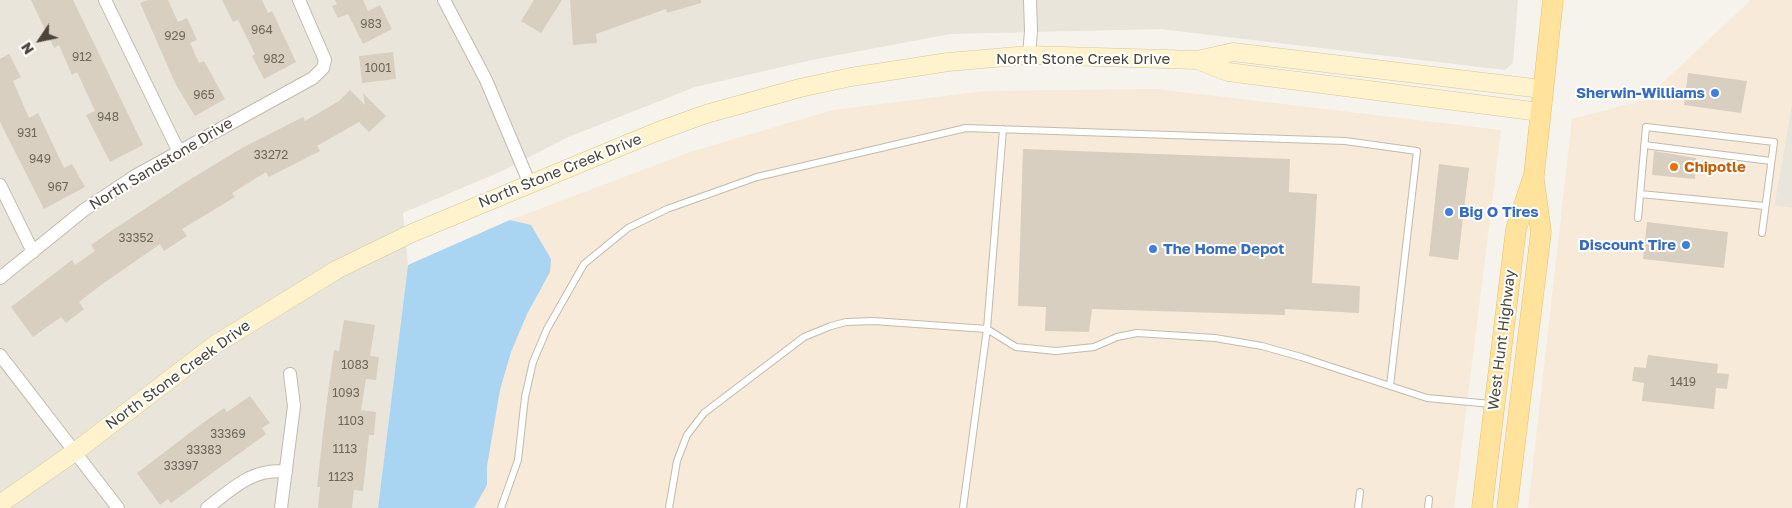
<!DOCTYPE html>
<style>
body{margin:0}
#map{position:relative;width:1792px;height:508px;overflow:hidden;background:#f6f3ec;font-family:"Golos Text",sans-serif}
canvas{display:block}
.north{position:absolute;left:15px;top:15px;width:50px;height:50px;-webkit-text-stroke:4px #fff;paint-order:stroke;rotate:236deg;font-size:14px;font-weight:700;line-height:20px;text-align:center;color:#4b4439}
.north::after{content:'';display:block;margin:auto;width:18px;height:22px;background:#4b4439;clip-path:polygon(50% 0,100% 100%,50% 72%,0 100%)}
</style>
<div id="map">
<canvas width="1792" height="508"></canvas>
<div class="north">N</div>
</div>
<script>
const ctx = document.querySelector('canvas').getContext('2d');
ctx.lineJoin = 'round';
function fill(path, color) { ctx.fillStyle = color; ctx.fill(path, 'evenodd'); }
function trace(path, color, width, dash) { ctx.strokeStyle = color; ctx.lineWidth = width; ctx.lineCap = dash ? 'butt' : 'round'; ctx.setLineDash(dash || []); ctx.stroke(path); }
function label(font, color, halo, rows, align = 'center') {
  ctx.font = font + ' "Golos Text",sans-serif'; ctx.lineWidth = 4; ctx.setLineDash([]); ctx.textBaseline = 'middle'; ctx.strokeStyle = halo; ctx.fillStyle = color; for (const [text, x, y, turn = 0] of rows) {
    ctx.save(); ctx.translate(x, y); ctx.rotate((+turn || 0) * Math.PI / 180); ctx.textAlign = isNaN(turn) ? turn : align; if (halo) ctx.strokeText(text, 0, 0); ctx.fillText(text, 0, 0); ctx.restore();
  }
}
fill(new Path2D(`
 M0,0H1518L1513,63L1505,70L1160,29L950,34L812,60L695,87L566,138L502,171L403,213L408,265L378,508H0Z
 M1792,103V208L1774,206Z`), '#eae5da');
fill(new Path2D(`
 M1751,0H1792V103L1774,205L1792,208V508H1528L1572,119L1644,100Z
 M1157,89L1501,130L1454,508H378L408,265L510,220L693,151L833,110L984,91Z`), '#f7ead8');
fill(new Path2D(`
 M510,220L531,225L551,259L550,272L527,314L511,352L500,390L487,466V485L474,508H378L408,265Z`), '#a9d4f2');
fill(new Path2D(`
 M31,0H73L143,145L110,162L86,115L95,111L77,72L72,75L59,45L54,48Z
 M147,0H168L178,22L187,18L197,40L190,43L199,63L204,61L225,99L195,116L176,85L140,3Z
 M222,0H262L268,13L272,11L296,62L264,79L252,56L255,54L238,20L233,22Z
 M335,0H363L368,11L380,5L392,29L363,44L348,14L338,18L332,6L337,4Z
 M534,0H562L541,33L521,21Z
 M570,0H701V3L667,13L666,9L596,34L597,43L573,45Z
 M393,52L396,79L362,83L359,56Z
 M9,54L21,77L13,81L29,118L38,113L64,168L72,164L85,187L44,209L0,122V59Z
 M1688,73L1747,81L1741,113L1684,105Z
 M350,90L365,105L363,93L386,116L369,132L359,122L317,146L320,151L269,177L266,172L232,193L235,197L182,229L187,236L164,251L160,244L101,285L79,302L84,309L66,323L61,317L33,337L11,307L72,260L75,265L95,251L91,245L108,233L189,180L242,148L303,117L305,121L339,101Z
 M1023,149L1290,159L1289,192L1317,194L1312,283L1360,286L1359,313L1285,309V315L1092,309L1089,332L1045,331L1046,307L1018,306Z
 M1654,151L1696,158L1695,179L1652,175Z
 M1439,164L1469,168L1458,260L1429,256Z
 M1647,222L1728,232L1724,268L1643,259Z
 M344,320L375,325L370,356L379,357L376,380L366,379L361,410L376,412L374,435H369L363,491L354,490L352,508H318L320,487H317L326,407L334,350L339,351Z
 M1648,355L1718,364L1717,373L1729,374L1727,389L1716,388L1714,409L1642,401L1644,383L1632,381L1634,367L1646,368Z
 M250,396L270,423L262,428L266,434L171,503L168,499L160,505L137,473L200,425L224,408L227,412Z`), '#d8cfc1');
const lane = new Path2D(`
 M1644,145L1771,161
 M1640,194L1765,206
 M1638,218L1646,127L1774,142L1762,233
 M501,508L518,460L525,397L533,362L547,329L584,264L628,228L667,209L757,177L966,128L1345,141L1417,151L1390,386
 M669,508L677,461L687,435L704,413L804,337L831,326L846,322L873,321L987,329L1016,347L1056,351L1094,347L1117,337L1137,333L1215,338L1262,346L1301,357L1427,398L1491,404
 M963,508L987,329L1003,129
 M1358,508L1360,492
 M1428,508L1429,499`);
const street = new Path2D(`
 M105,0L178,150
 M444,0L486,80L529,182
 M1029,55L1031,31L1030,0
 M0,185L33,252
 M0,278L84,210L135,176L313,78L323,68L325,60L299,0
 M0,355L118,508
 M207,508C231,490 253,467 286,472
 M281,508L294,406L290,374`);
const secondary = new Path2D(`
 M1197,60L1228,72L1540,112
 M0,504L76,451L216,344L338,269L412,233L656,132L706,114L800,88L851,77L948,62L1029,55L1197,60L1233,52L1542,89`);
const primary = new Path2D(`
 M1482,508L1516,229L1534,175L1553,0
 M1507,508L1541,232L1534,180`);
trace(lane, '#c2bbae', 8);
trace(street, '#c2bbae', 14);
trace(secondary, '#d6c79b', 19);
trace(primary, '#e6c16a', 21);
trace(lane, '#fff', 6);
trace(street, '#fff', 12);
trace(secondary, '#fff3cd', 18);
trace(primary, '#ffe39c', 20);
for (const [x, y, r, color] of [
 [1715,93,5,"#3f7fe0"],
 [1674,167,5,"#e8710a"],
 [1449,212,5,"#3f7fe0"],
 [1686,245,5,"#3f7fe0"],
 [1153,249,5,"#3f7fe0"]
]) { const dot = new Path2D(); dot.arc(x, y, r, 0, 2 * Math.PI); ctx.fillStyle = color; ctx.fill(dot); trace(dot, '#fff', 2); }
label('12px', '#6e675b', null, [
 ["983",371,24],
 ["964",262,30],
 ["929",175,36],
 ["912",82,57],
 ["982",274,59],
 ["1001",378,68],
 ["965",204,95],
 ["948",108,117],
 ["931",27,133],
 ["33272",271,155],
 ["949",40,159],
 ["967",58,187],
 ["33352",136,238],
 ["1083",355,365],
 ["1419",1683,382],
 ["1093",346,393],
 ["1103",351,421],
 ["33369",228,434],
 ["1113",345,449],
 ["33383",204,450],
 ["33397",181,466],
 ["1123",341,477]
]);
label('15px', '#4b4439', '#fff', [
 ["North Stone Creek Drive",1083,59],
 ["North Sandstone Drive",161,164,-31],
 ["North Stone Creek Drive",560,171,-22],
 ["West Hunt Highway",1502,340,-83],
 ["North Stone Creek Drive",178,375,-36]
]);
label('bold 15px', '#366cbe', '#fff', [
 ["Sherwin-Williams",1705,93],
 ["Big O Tires",1459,212,"left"],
 ["Discount Tire",1676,245],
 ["The Home Depot",1163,249,"left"]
], 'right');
label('bold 15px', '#c56008', '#fff', [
 ["Chipotle",1684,167]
], 'left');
</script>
